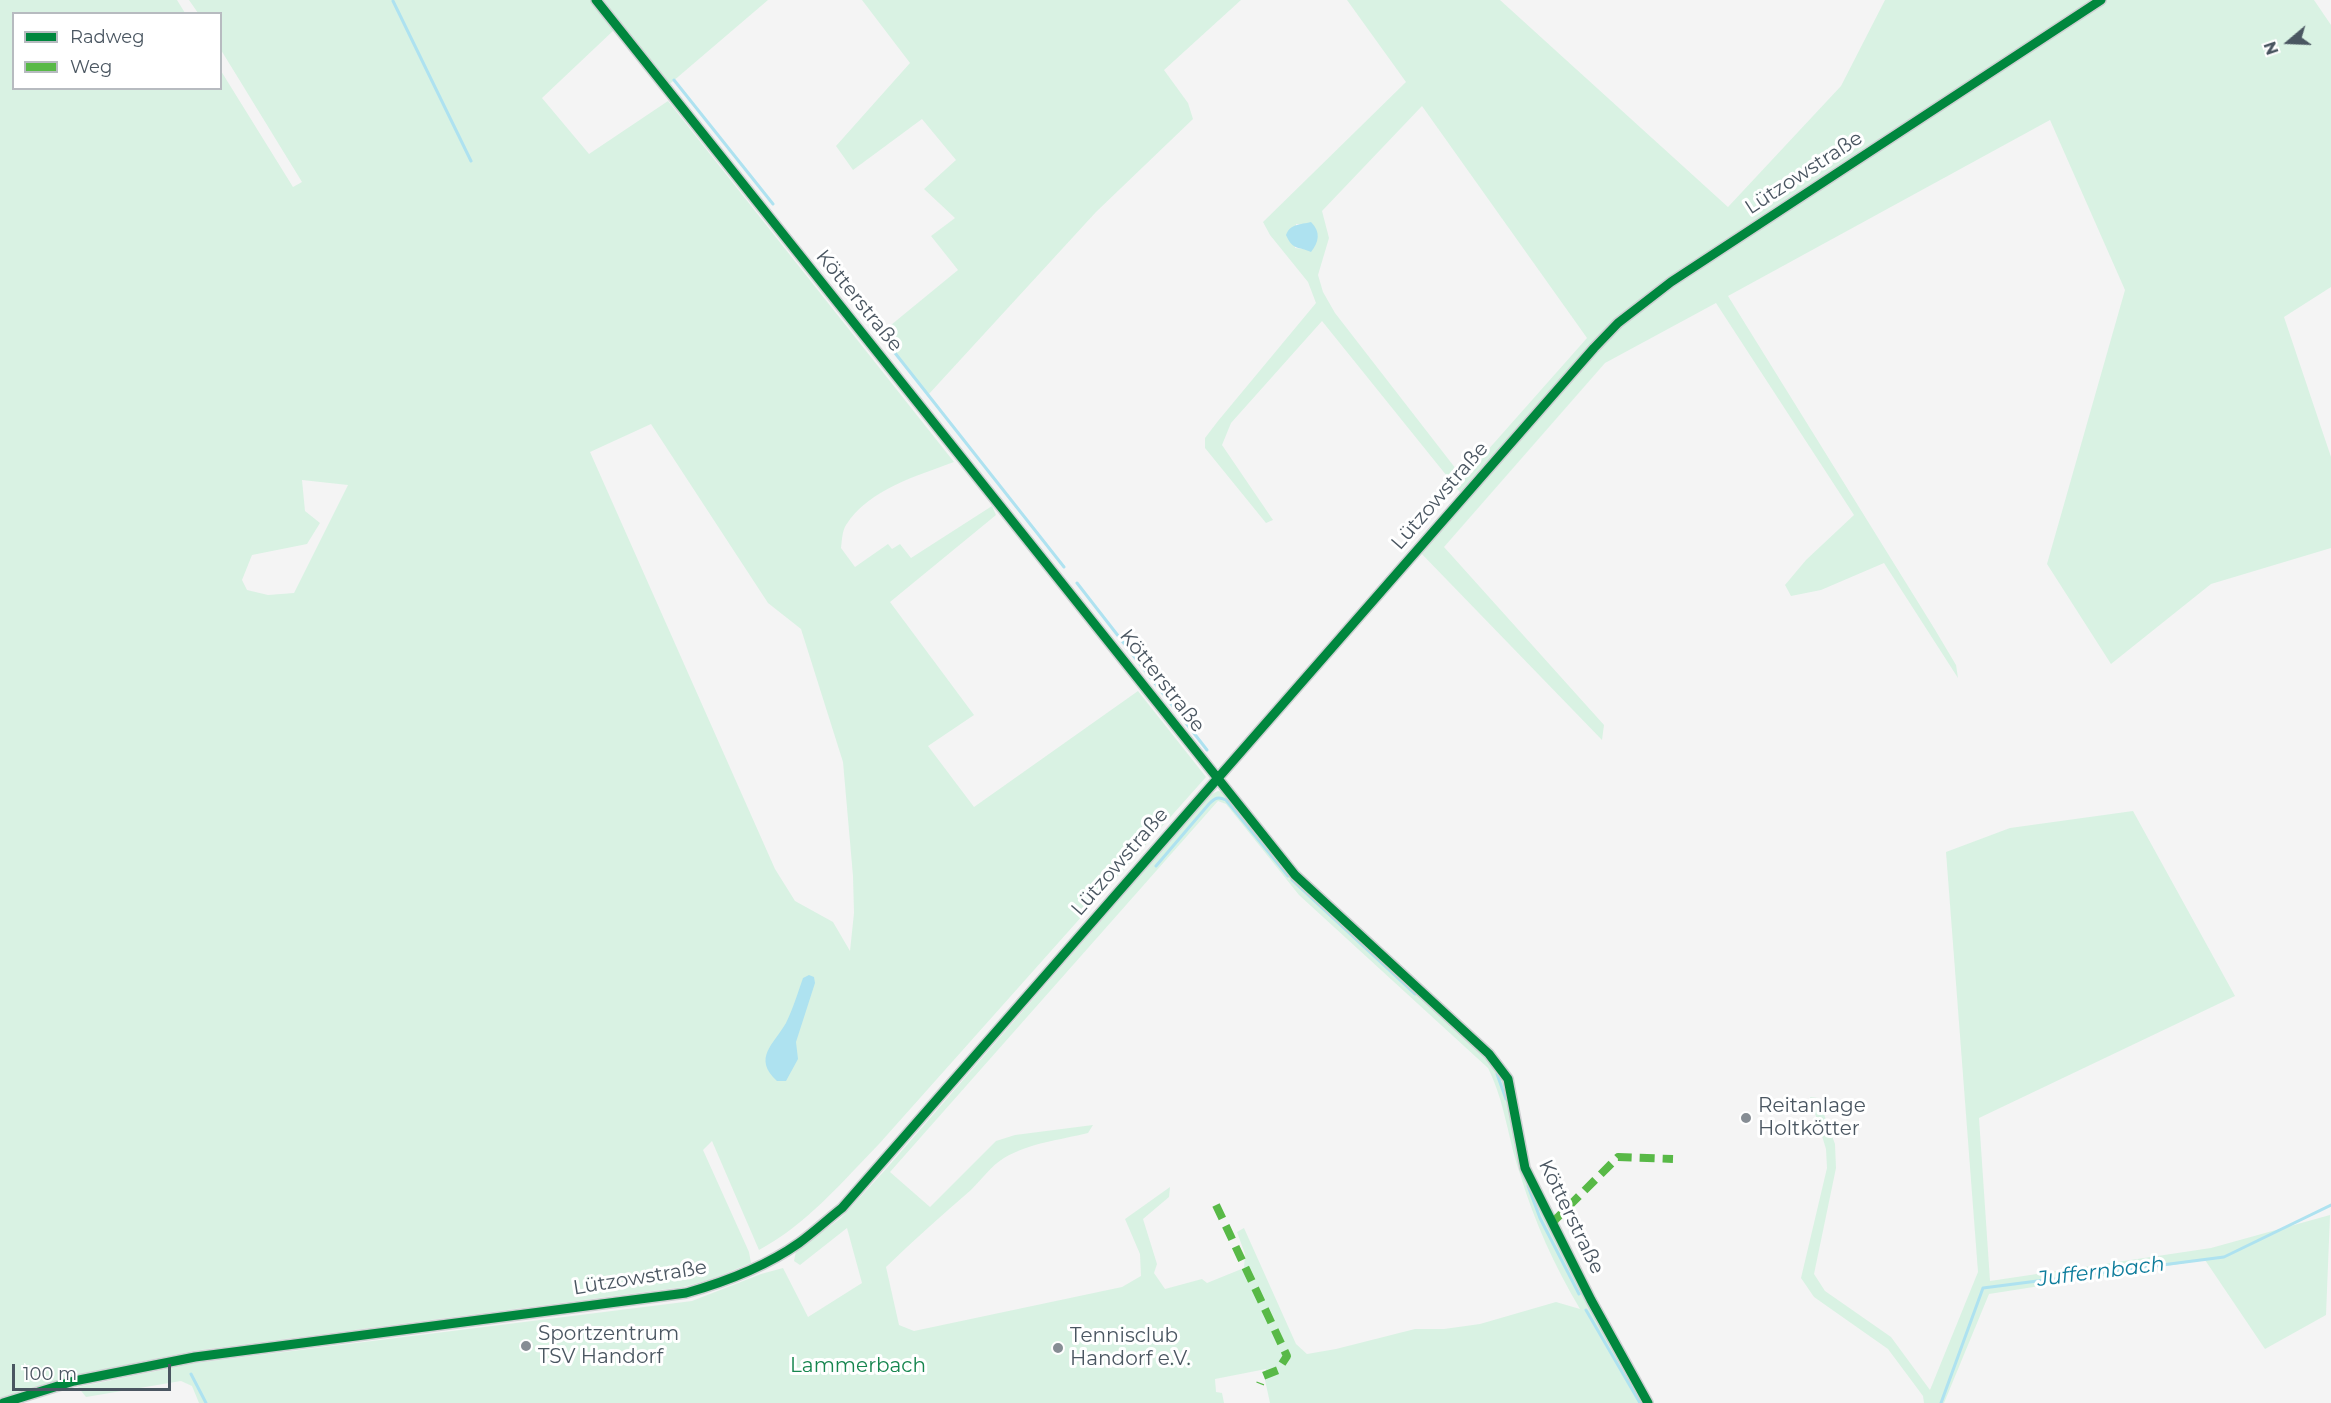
<!DOCTYPE html>
<meta charset="utf-8">
<style>
body{margin:0}
#map{position:relative;width:2331px;height:1403px;overflow:hidden;background:#f4f4f4;font-family:Montserrat,sans-serif}
canvas{display:block}
.legend{position:absolute;left:12px;top:12px;width:210px;height:78px;box-sizing:border-box;background:#fff;border:2px solid #b7bbc0;margin:0;padding:8px 10px;list-style:none;font-size:18px;color:#4a5661}
.legend li{display:flex;align-items:center;gap:12px;height:30px}
.legend b{width:30px;border:2px solid #b7bbc0}
.north{position:absolute;left:2259px;top:12px;width:60px;height:60px;-webkit-text-stroke:4px #fff;paint-order:stroke;rotate:251deg;font-size:16px;font-weight:700;line-height:24px;text-align:center;color:#4a5661}
.north::after{content:'';display:block;margin:auto;width:21px;height:27px;background:#4a5661;clip-path:polygon(50% 0,100% 100%,50% 72%,0 100%)}
.scale{position:absolute;left:12px;top:1364px;width:159px;height:27px;box-sizing:border-box;border:3px solid #4a5661;border-top:0;padding-left:8px;font-size:18px;line-height:21px;white-space:nowrap;color:#4a5661;-webkit-text-stroke:4px #fff;paint-order:stroke}
</style>
<div id="map">
<canvas width="2331" height="1403"></canvas>
<ul class="legend">
<li><b style="height:8px;background:#00873e"></b>Radweg</li>
<li><b style="height:8px;background:#58b947"></b>Weg</li>
</ul>
<div class="north">N</div>
<div class="scale">100 m</div>
</div>
<script>
const ctx = document.querySelector('canvas').getContext('2d');
ctx.lineJoin = 'round';
function fill(path, color) { ctx.fillStyle = color; ctx.fill(path, 'evenodd'); }
function trace(path, color, width, dash) { ctx.strokeStyle = color; ctx.lineWidth = width; ctx.lineCap = dash ? 'butt' : 'round'; ctx.setLineDash(dash || []); ctx.stroke(path); }
function label(font, color, halo, rows, align = 'center') {
  ctx.font = font + ' Montserrat,sans-serif'; ctx.lineWidth = 6; ctx.setLineDash([]); ctx.textBaseline = 'middle'; ctx.strokeStyle = halo; ctx.fillStyle = color; for (const [text, x, y, turn = 0] of rows) {
    ctx.save(); ctx.translate(x, y); ctx.rotate((+turn || 0) * Math.PI / 180); ctx.textAlign = isNaN(turn) ? turn : align; if (halo) ctx.strokeText(text, 0, 0); ctx.fillText(text, 0, 0); ctx.restore();
  }
}
fill(new Path2D(`
 M0,0H177L185,13L14,14V88H220L221,71L293,187L302,182L221,50L220,14L198,13L189,0H590L614,30L542,98L589,154L668,101L954,462C917,476 869,489 846,525C842,531 842,541 841,548L855,567L888,544L892,549L900,544L911,558L992,506L996,515L890,602L974,715L928,746L974,807L1138,691L1206,777L879,1144C842,1182 806,1225 759,1250L712,1141L703,1150L749,1252L751,1263L712,1279L683,1287L193,1351L72,1376L0,1398ZM651,424L768,603L801,629L843,762L853,876L854,913L850,951L833,922L795,901L775,869L590,452ZM302,480L348,485L294,593L268,595L247,590L242,580L252,555L307,544L320,523L305,511Z
 M603,0H768L665,88Z
 M862,0H1241L1164,70L1188,103L1193,119L1096,212L928,395L880,334L958,270L931,236L955,218L924,189L956,160L922,119L853,170L836,146L910,63Z
 M1347,0H1500L1728,207L1841,86L1885,0H2314L2331,25V287L2284,317L2331,457V548L2211,584L2111,664L2047,564L2125,290L2050,120L1728,296L1934,628L1956,665L1958,678L1884,563L1821,590L1791,596L1785,585L1806,560L1854,515L1716,303L1605,363L1444,547L1604,725L1602,740L1417,549L1463,496L1322,321L1231,423L1222,445L1273,520L1266,523L1205,448V438L1218,421L1316,303L1308,282L1270,235L1263,222L1406,82ZM1422,106L1587,338L1463,478L1335,313L1323,292L1318,275L1329,238L1322,211ZM1296,224H1303L1305,249L1295,248Z
 M1218,791L1228,793L1295,875L1508,1079L1525,1168L1644,1403H1270L1265,1380L1266,1369L1215,1379L1216,1392L1222,1393L1224,1403H199L192,1386L181,1381L86,1397L78,1387L196,1363L692,1301L761,1274L783,1268L808,1317L862,1283L847,1228L800,1265L794,1261L796,1251L841,1218L886,1169L1210,795ZM1218,801L1226,804L1299,895L1488,1068C1505,1102 1508,1139 1520,1174C1534,1221 1555,1267 1580,1309L1556,1302L1480,1324L1444,1329H1415L1336,1349L1307,1354L1296,1344L1244,1228L1237,1232L1245,1254L1244,1268L1207,1283L1202,1279L1165,1289L1154,1273L1157,1264L1143,1219L1169,1197L1170,1187L1125,1219L1140,1254L1141,1276L1122,1287L914,1331L899,1325L886,1267C914,1240 942,1215 971,1190C982,1179 991,1166 1004,1158C1029,1143 1060,1140 1088,1133L1093,1125L1015,1135L996,1141L930,1207L890,1172Z
 M2133,811L2235,996L1979,1118L1990,1281L2211,1248L2330,1215L2326,1315L2265,1349L2205,1260L1989,1294L1944,1403H1924L1923,1396L1888,1349L1814,1297L1801,1278L1827,1168L1826,1149L1810,1097L1818,1098L1835,1144L1836,1168L1814,1274L1825,1291L1891,1337L1930,1390L1978,1272L1946,852L2010,828Z`), '#d9f2e3');
fill(new Path2D(`
 M1311,222C1321,232 1319,242 1311,252C1298,246 1293,251 1286,235C1291,223 1300,225 1311,222Z
 M809,975L814,977L815,983L796,1042L798,1059L786,1081H777C752,1058 774,1044 786,1023C793,1009 798,992 803,978Z`), '#aee2f0');
trace(new Path2D(`
 M393,1L471,161
 M674,80L773,204
 M880,334L1064,567
 M1077,583L1207,750
 M1156,866L1209,804C1215,798 1218,796 1226,800L1288,876
 M1292,880L1415,994
 M1497,1074L1506,1099
 M1528,1186L1540,1218L1579,1294
 M1586,1310L1640,1403
 M191,1374L206,1403
 M1941,1403L1983,1288L2224,1257L2331,1205`), '#aee2f0', 3);
trace(new Path2D(`
 M596,0L1295,875L1489,1054L1508,1079L1525,1168L1591,1300L1648,1403
 M3,1403L74,1381L195,1357L686,1293C725,1282 765,1267 799,1243C814,1232 828,1219 842,1208L1594,348L1618,323L1671,282L2101,0`), '#ced0d2', 12);
trace(new Path2D(`
 M1216,1205L1287,1356L1278,1370L1263,1376L1260,1384
 M1552,1223L1618,1157L1673,1159`), '#58b947', 8, [15, 8]);
trace(new Path2D(`
 M596,0L1295,875L1489,1054L1508,1079L1525,1168L1591,1300L1648,1403
 M3,1403L74,1381L195,1357L686,1293C725,1282 765,1267 799,1243C814,1232 828,1219 842,1208L1594,348L1618,323L1671,282L2101,0`), '#00873e', 9);
for (const [x, y, r, color] of [
 [1746,1118,6,"#868d94"],
 [526,1346,6,"#868d94"],
 [1058,1348,6,"#868d94"]
]) { const dot = new Path2D(); dot.arc(x, y, r, 0, 2 * Math.PI); ctx.fillStyle = color; ctx.fill(dot); trace(dot, '#fff', 2); }
label('20px', '#4a5661', '#fff', [
 ["Lützowstraße",1804,173,-33],
 ["Kötterstraße",859,301,51],
 ["Lützowstraße",1440,496,-49],
 ["Kötterstraße",1162,681,52],
 ["Lützowstraße",1120,862,-49],
 ["Kötterstraße",1571,1217,64],
 ["Lützowstraße",640,1278,-9]
]);
label('20px', '#4a5661', '#fff', [
 ["Reitanlage",1758,1106],
 ["Holtkötter",1758,1129],
 ["Sportzentrum",538,1334],
 ["TSV Handorf",538,1357],
 ["Tennisclub",1070,1336],
 ["Handorf e.V.",1070,1359]
], 'left');
label('20px', '#17864f', '#fff', [
 ["Lammerbach",858,1366]
]);
label('italic 21px', '#0c7c9b', '#fff', [
 ["Juffernbach",2101,1272,-7]
]);
</script>
